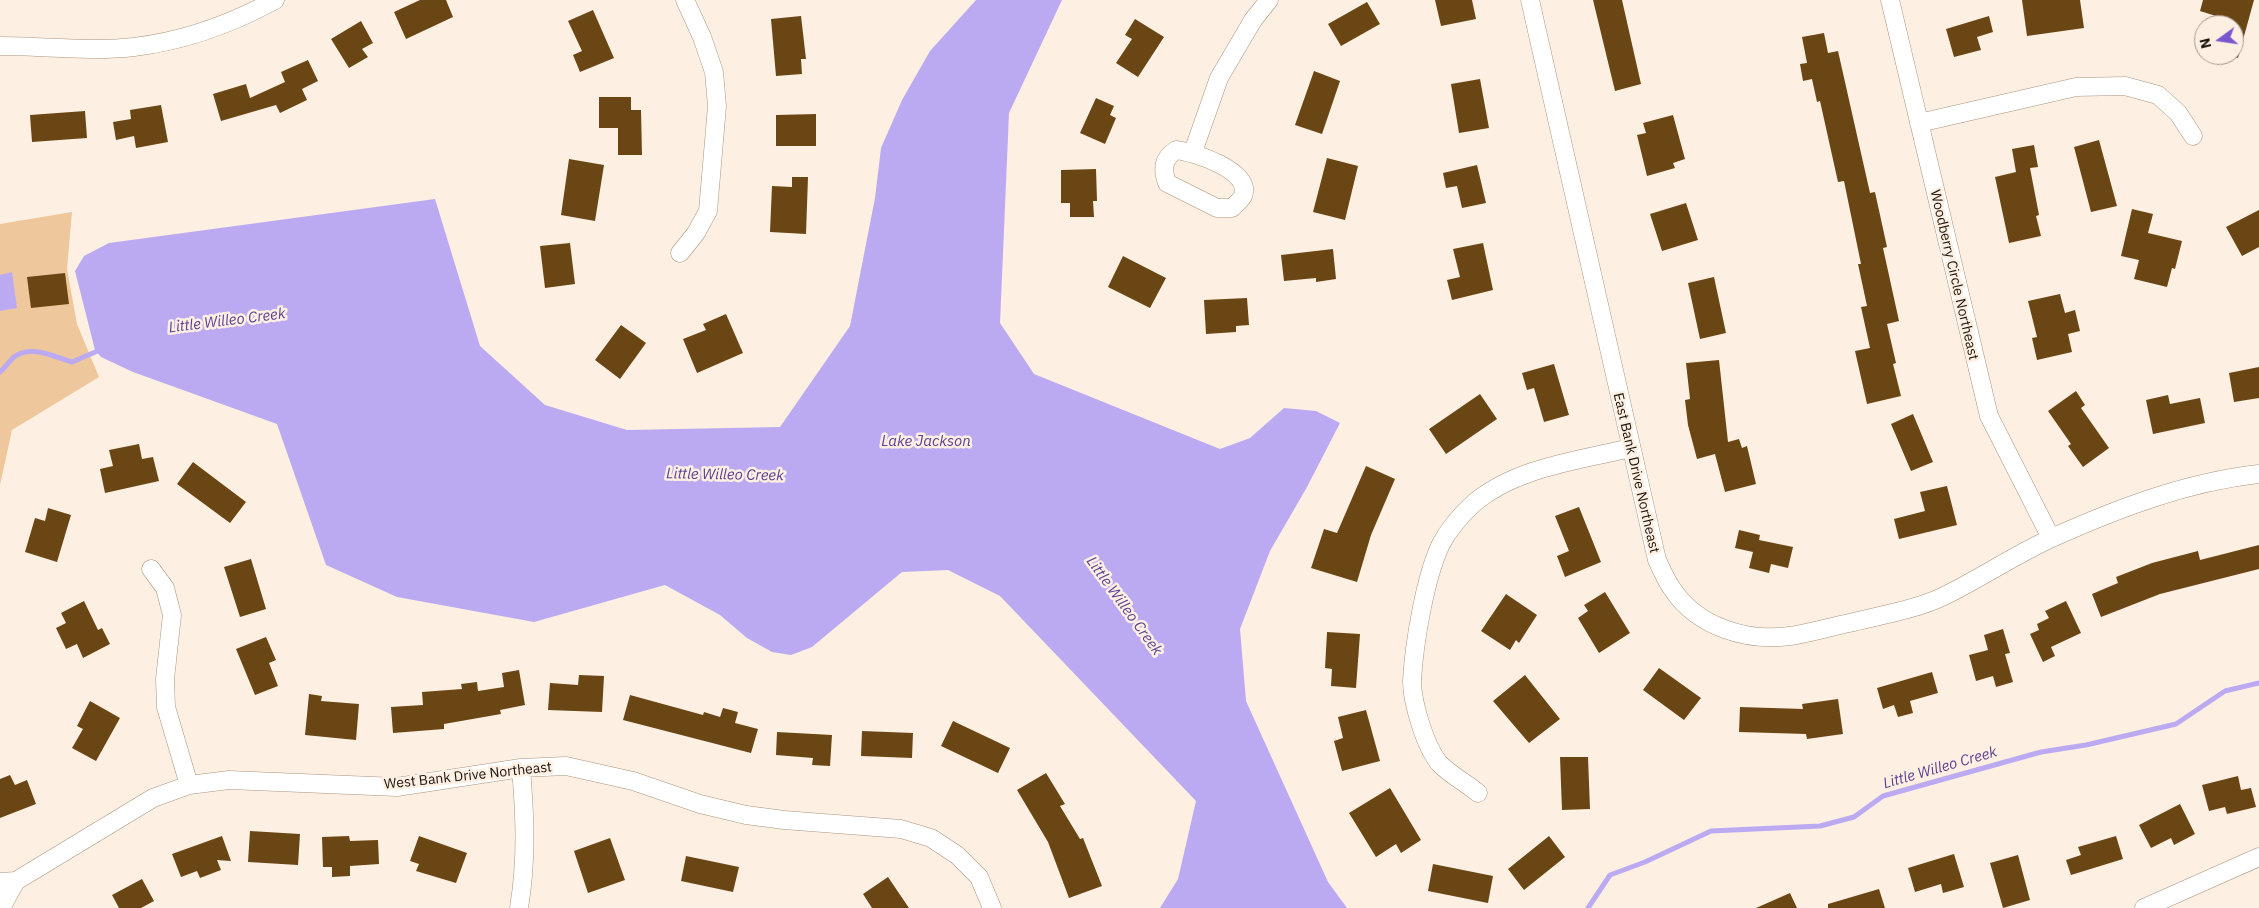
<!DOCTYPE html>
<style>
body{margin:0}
#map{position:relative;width:2259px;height:908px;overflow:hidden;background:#fdf0e2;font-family:"IBM Plex Sans",sans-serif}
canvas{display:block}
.north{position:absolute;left:2194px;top:15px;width:50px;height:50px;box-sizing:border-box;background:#fdf0e2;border:1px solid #a3988c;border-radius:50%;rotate:256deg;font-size:14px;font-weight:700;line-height:20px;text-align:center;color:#1c140c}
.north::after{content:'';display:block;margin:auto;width:18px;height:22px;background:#7d56cf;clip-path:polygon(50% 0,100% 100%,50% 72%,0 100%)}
</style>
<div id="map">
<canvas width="2259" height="908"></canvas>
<div class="north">N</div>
</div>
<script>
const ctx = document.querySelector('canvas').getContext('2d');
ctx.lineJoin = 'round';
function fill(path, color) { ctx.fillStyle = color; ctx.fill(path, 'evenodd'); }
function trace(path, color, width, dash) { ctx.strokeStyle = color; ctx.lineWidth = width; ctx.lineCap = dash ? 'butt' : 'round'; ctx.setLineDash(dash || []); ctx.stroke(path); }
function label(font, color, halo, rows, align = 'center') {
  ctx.font = font + ' "IBM Plex Sans",sans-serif'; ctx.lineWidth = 5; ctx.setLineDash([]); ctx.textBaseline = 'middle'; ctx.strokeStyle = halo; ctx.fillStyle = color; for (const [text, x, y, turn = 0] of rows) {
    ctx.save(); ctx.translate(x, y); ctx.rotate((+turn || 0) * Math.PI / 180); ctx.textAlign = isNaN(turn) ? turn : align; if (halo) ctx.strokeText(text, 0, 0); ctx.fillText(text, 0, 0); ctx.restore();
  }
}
fill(new Path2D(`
 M72,212L67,269L77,324L99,377L12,430L0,485V224Z`), '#eec79c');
fill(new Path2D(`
 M976,0H1062L1009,113L1000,323L1034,374L1220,449L1250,438L1284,408L1316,411L1340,423L1307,487L1270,551L1240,629L1246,701L1328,882L1347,908H1160L1178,879L1196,801L1000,596L948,570L902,572L812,647L791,655L772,652L747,638L720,615L665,585L534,622L397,597L326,565L277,424L133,372L101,357L95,350L75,271L84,256L109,243L435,199L480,346L545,405L627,430L780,427L850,326L875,198L881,148L902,100L930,51Z
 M12,272L17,308L0,311V275Z`), '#bbaaf1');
trace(new Path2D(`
 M0,372C6,367 9,361 14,357C30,344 55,357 72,362L100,350
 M1588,908L1610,875L1645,862L1711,831L1820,826L1854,817L1883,796L2041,752L2086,745L2176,724L2225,691L2259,683`), '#bbaaf1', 5);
fill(new Path2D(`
 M420,0H446L453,17L406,39L394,12Z
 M1435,0H1472L1476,19L1441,26Z
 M1593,0H1622L1641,84L1615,91Z
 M2022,0H2080L2084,28L2027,36Z
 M2203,0H2254L2238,58L2234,57V25H2216L2219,17L2200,11Z
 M1367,2L1380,24L1341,46L1328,24Z
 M593,10L614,58L580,72L573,55L582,51L568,21Z
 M801,16L806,59H801L802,74L776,76L771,19Z
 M1989,16L1993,32L1977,37L1981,50L1954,57L1946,29Z
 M1135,19L1164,37L1138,77L1116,63L1132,39L1125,35Z
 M361,21L373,43L362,49L368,57L349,68L331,39Z
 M1824,33L1828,53L1838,51L1870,193L1875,192L1887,247L1883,248L1899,321L1887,324L1896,363L1893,364L1901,396L1867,404L1855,351L1870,348L1861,307L1867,306L1858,264H1861L1844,181L1838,182L1820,101L1817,102L1812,79L1803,81L1800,64L1807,63L1802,37Z
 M308,60L318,81L302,89L307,100L280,113L276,105L221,121L213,94L246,84L250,98L285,82L281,72Z
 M1314,71L1340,81L1322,134L1295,125Z
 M1480,79L1489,128L1459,133L1451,84Z
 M599,97H631V110H641L642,155H618V128H599Z
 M1096,98L1114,106L1110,115L1116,118L1105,144L1080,133Z
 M161,105L168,142L136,148L134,136L116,140L113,122L131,119L130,110Z
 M85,111L87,138L32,142L30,115Z
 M816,114V146H776V115Z
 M1673,115L1685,159L1673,163L1675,168L1647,176L1637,135L1646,133L1643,123Z
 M2099,140L2117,206L2091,212L2074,147Z
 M2034,145L2038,167L2030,168L2039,215L2036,216L2041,236L2009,243L1995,177L2016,172L2012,149Z
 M1327,158L1358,166L1345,220L1313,212Z
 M569,159L604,165L595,221L561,215Z
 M1477,165L1486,203L1462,208L1457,186L1446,188L1443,173Z
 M1096,169L1097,201H1093L1094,217H1070V203H1061V170Z
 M792,177H808L806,234L770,232L772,186L792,187Z
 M1686,203L1698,240L1662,251L1650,214Z
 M2132,209L2153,214L2148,233L2182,241L2175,269L2172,268L2167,287L2134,279L2139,260L2121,256Z
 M2259,210V247L2242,256L2226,227Z
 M570,243L575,284L545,288L540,246Z
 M1483,243L1493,290L1452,300L1447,280L1460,277L1453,249Z
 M1333,249L1336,279L1316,282V278L1284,281L1281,255Z
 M1123,256L1166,278L1150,308L1108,287Z
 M65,273L69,304L31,308L27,277Z
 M1714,277L1726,333L1700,339L1688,283Z
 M2060,294L2065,313L2075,310L2080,331L2068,334L2072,352L2037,360L2032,338L2037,337L2028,301Z
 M1247,298L1249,325L1236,326V332L1206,334L1204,300Z
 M726,314L743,353L697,373L683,339L706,330L703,324Z
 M621,325L646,343L620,379L595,360Z
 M1719,360L1728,442L1739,439L1742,448L1747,446L1756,484L1725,492L1715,454L1697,459L1688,425L1685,400L1690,399L1686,363Z
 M1554,364L1569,415L1544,422L1534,388L1527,390L1522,373Z
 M2259,367V398L2234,402L2229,373Z
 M2076,391L2085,405L2081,408L2109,448L2083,467L2068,446L2071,444L2048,411Z
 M1480,394L1497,419L1446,454L1429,429Z
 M2168,395L2170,404L2200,398L2205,423L2153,434L2146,400Z
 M1913,414L1933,462L1911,471L1891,424Z
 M139,444L142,459L153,457L159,481L105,493L100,469L113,466L109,450Z
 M193,462L246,502L230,523L177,484Z
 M1366,466L1395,479L1371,535L1357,582L1311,568L1324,529L1337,533Z
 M1947,486L1957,525L1899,539L1894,519L1925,511L1920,492Z
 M1579,507L1601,562L1565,577L1557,556L1569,551L1555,516Z
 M48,508L71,515L57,562L25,552L35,518L45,521Z
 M1739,530L1760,535L1759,540L1793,547L1788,568L1771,564L1769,573L1749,568L1753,552L1735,548Z
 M2259,545V569L2160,594L2101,617L2092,594L2118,583L2116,577L2152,563L2198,551L2200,560Z
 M251,559L266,609L240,617L224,567Z
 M1605,592L1630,633L1599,653L1578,618L1588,611L1584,605Z
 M1506,594L1537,615L1519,643L1516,640L1510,650L1481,631Z
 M84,601L98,630L102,628L110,644L83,658L77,644L66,649L56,628L66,623L61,613Z
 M2066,601L2081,633L2051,647L2055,656L2043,662L2030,634L2039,630L2037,624L2049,618L2045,611Z
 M2003,629L2010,653L2005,654L2013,682L1996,687L1993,676L1976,681L1969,655L1988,650L1984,635Z
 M1327,632L1360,634L1356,688L1331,686L1332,669L1325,668Z
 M266,637L276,660L269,663L278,686L255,695L236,649Z
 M1659,668L1701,698L1684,720L1643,690Z
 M519,670L525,705L500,710L501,714L444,724V729L393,733L391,707L423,705L422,692L462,689L461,684L477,682L478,691L504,687L502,673Z
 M1932,672L1938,693L1910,701L1913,713L1898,717L1894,705L1883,709L1877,688Z
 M579,675L604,676L602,712L548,710L550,683L578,685Z
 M1525,675L1560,719L1529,743L1493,701Z
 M309,694L322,696L321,701L359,704L356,740L305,735Z
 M630,695L703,715L704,712L720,717L723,708L738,712L735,723L758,729L751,753L623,720Z
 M1838,699L1843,734L1807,739L1806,734L1739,732L1740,707L1803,709L1802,704Z
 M90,701L120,718L96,761L72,748L83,729L77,726Z
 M1366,710L1380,761L1342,771L1334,741L1343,738L1338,717Z
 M953,721L1010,748L998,773L941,746Z
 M862,731L913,733L912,758L861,756Z
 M777,732L832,735L830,766L812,765L813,758L776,755Z
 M1560,757H1588L1590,809L1562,810Z
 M1046,773L1065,804L1060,806L1080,839L1083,838L1102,886L1069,898L1048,842L1017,790Z
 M10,775L15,785L27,780L36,804L0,818V779Z
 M2238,776L2241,790L2251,788L2256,807L2227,814L2225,807L2209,811L2202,785Z
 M1390,788L1421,840L1401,853L1396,844L1376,857L1349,813Z
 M2180,804L2195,834L2174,845L2171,838L2151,848L2139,825Z
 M250,831L300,834L298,865L248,862Z
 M222,836L231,861L217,860L221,870L200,878L197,871L181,877L172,854Z
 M349,836L350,841L378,840L379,864L350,866V876L332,877V867H323L322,837Z
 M419,836L467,853L456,883L416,871L419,864L410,861Z
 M1549,836L1565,857L1524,890L1508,869Z
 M2116,836L2123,859L2071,875L2066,860L2081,855L2078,847Z
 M610,838L625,880L588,893L574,851Z
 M1954,854L1964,887L1943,893L1941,884L1915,892L1908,868Z
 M2018,855L2030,900L2003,908L1990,863Z
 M686,856L739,867L733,892L681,881Z
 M1433,864L1493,876L1488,903L1428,891Z
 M888,877L909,908H872L863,894Z
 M142,879L154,901L141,908H119L112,895Z
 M1879,889L1885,908H1828V904Z
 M1790,893L1797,908H1756Z`), '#6b4615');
const minor = new Path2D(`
 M1530,0L1657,560C1662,570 1666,581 1673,590C1698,627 1747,642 1790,636C1810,633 1830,627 1849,623C1878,616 1918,609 1944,596C1981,578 2016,554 2054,537C2119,508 2187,482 2259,474
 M1890,0L1989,416L2051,538
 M0,46C44,46 91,52 134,47C184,41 231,24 275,0
 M1919,123L2076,87L2125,86L2158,95L2178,113L2193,136
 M1176,150C1194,152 1253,171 1243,196C1241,200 1235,205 1232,208H1217L1167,183C1162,168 1163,159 1176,150Z
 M1193,152L1219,78L1253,20L1269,0
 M680,253L696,233L708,211L717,106L714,72L702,37L685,0
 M151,569L165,588L172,615L165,679L166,707L189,785
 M1478,793C1466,783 1449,774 1439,763C1425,746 1412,702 1412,681C1414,644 1425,577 1441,544C1449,529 1462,514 1474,503C1517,467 1578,461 1630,448
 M0,882L16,881L153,798L189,785L229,780L397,787L521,768L566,766L633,781L700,804L746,815L784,820L901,829L931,838L957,855L979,877L992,908
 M1,908L16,881
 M519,908C527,859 525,817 521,768
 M2144,908L2259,857`);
trace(minor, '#a8947e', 19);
trace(minor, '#fff', 18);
label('14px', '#1c140c', '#fdf0e2', [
 ["Woodberry Circle Northeast",1954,275,77],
 ["East Bank Drive Northeast",1636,473,77],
 ["West Bank Drive Northeast",468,776,-6]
]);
label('italic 15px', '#5a4193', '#fdf0e2', [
 ["Little Willeo Creek",227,321,-7],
 ["Lake Jackson",926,442],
 ["Little Willeo Creek",725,475,1],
 ["Little Willeo Creek",1124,606,54],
 ["Little Willeo Creek",1940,768,-16]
]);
</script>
